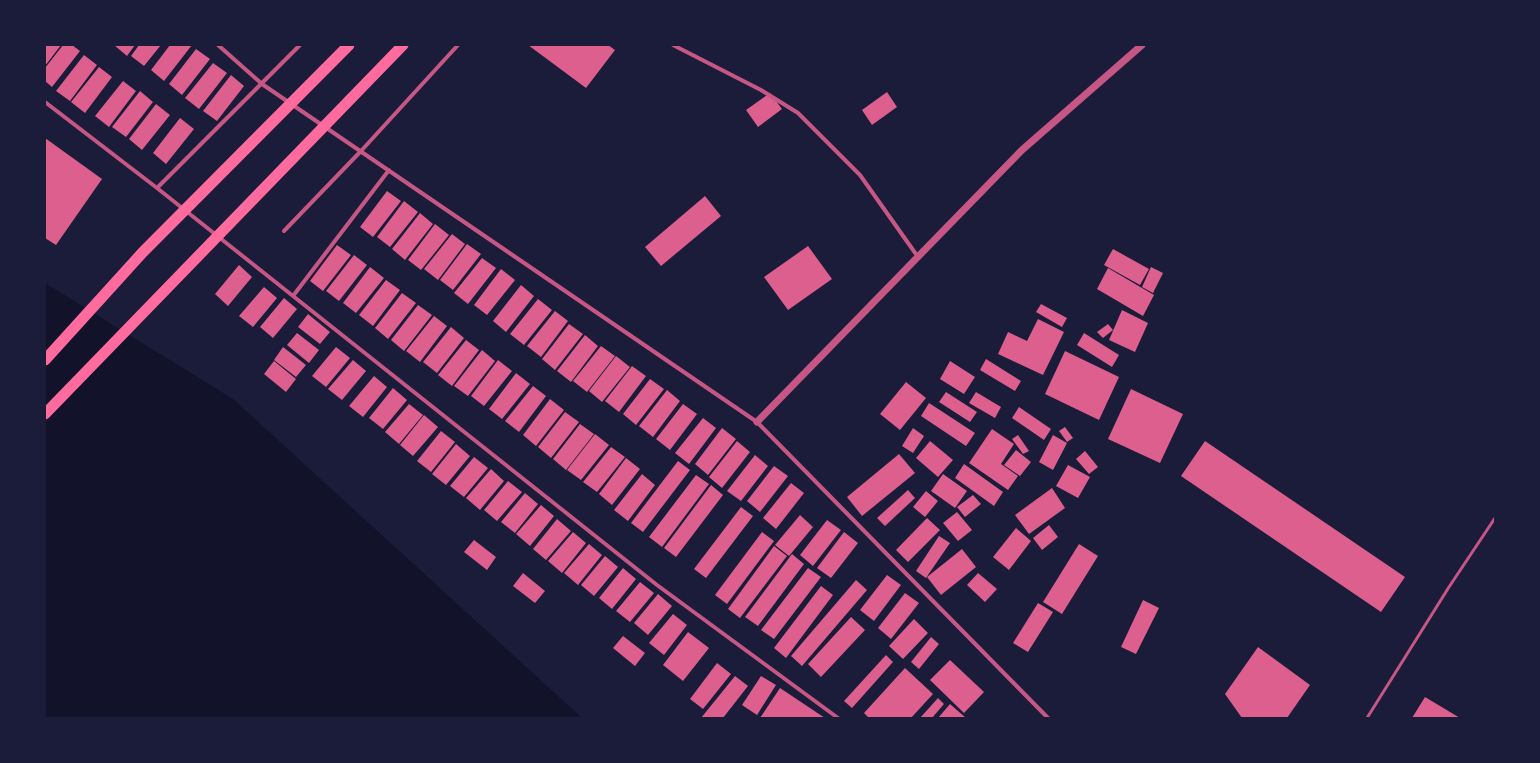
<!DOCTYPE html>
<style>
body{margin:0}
#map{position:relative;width:1540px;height:763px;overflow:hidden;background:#1b1b3a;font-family:Montserrat,sans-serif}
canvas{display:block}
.frame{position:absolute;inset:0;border:46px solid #1b1b3a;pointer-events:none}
</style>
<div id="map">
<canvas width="1540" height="763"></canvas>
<div class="frame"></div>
</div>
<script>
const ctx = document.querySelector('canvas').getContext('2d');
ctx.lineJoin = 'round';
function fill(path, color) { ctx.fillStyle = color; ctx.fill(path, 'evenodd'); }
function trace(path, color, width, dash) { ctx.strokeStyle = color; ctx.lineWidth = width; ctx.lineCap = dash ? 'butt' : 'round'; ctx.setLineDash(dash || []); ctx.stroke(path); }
fill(new Path2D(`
 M45,283L233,399L582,718H45Z`), '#12122b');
fill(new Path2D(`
 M45,45H61L45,66Z
 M63,45H72L80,51L52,87L45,81V68Z
 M114,45H135L127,56Z
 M139,45H161L144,66L131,56Z
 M170,45H192L164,81L151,70Z
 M528,45H608L615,50L586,88Z
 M196,49L210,59L182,95L169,84Z
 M84,55L97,65L70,101L56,91Z
 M213,63L227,73L199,109L185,98Z
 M99,67L112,77L85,113L71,102Z
 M231,75L244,86L217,121L203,111Z
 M123,81L136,91L109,127L95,116Z
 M140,91L153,102L126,137L112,127Z
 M887,92L897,107L872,125L862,110Z
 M770,93L782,109L758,127L746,110Z
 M156,104L170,115L142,150L129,139Z
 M180,118L194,129L166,164L153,153Z
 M45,138L102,179L56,245L45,238Z
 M387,191L401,201L373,237L360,227Z
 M705,196L721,216L661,266L645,247Z
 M404,201L418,212L390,247L377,237Z
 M420,213L433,224L405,260L392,249Z
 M435,224L449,235L421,270L408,260Z
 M452,234L465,244L438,280L424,269Z
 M467,244L481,254L453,290L440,280Z
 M337,245L351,255L323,291L310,281Z
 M808,246L832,279L788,310L764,277Z
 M1113,249L1149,269L1140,285L1104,265Z
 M354,255L367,265L339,301L326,291Z
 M482,258L496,268L468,304L454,293Z
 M239,265L252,277L228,306L215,294Z
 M370,267L384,278L356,313L343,303Z
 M1151,267L1163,273L1153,293L1142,287Z
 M1108,268L1154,295L1143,316L1097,289Z
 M501,269L515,280L487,315L474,305Z
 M386,280L400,290L373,326L359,315Z
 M521,285L534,296L506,332L493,321Z
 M264,287L277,298L253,327L239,316Z
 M402,293L416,303L388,339L375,328Z
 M284,298L297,309L273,338L260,327Z
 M538,299L552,310L524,345L510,334Z
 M1041,304L1067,318L1062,327L1036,312Z
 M418,305L432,315L404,351L391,340Z
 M1122,310L1148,323L1135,352L1109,340Z
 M555,311L568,321L541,357L527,346Z
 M308,314L330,332L320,344L298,327Z
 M434,316L447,326L420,362L406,351Z
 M1038,319L1064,332L1043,375L998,354L1008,332L1027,341Z
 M569,324L583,334L555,370L542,359Z
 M1108,324L1113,330L1103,338L1097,332Z
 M451,327L464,338L437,373L423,362Z
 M297,333L319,350L309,363L287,345Z
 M1084,333L1119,355L1112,367L1077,345Z
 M585,335L598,346L571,382L557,371Z
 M466,340L479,350L452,386L438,375Z
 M601,346L615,356L587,392L573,381Z
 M283,347L306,365L296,377L274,360Z
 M336,347L350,358L326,387L312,376Z
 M482,350L495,361L468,396L454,386Z
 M1065,351L1119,377L1099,420L1045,394Z
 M616,356L630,367L602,402L589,391Z
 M986,359L1021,381L1015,391L980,370Z
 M353,360L366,371L342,400L328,389Z
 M498,360L512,371L484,406L471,396Z
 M274,361L296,379L286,392L264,374Z
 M950,361L975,377L964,394L940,379Z
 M632,366L646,376L619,412L605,401Z
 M516,373L530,384L502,419L489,409Z
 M374,376L387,387L363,417L349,406Z
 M650,379L664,389L636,425L623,414Z
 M906,382L926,398L900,430L880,414Z
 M533,386L546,396L519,432L505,421Z
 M393,388L407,400L383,429L369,418Z
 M1131,389L1183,414L1160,463L1108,439Z
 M667,390L680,401L653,437L639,426Z
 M946,392L977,412L970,422L939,402Z
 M976,392L1001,407L995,418L969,403Z
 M550,399L564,410L536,446L523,435Z
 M929,403L975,433L966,446L921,416Z
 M409,404L423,415L399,444L385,432Z
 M683,404L697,414L670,450L656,439Z
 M1019,407L1051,429L1044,440L1012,418Z
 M565,412L579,422L551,458L538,447Z
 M424,415L438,427L413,456L400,445Z
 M703,418L716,428L689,464L675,453Z
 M580,424L594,434L566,470L553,459Z
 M1065,427L1073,438L1067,442L1059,431Z
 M722,428L736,439L708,475L695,464Z
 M913,428L924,436L913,453L902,446Z
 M992,429L1014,444L1001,464L1018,476L1008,490L969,463Z
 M441,431L455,442L431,472L417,461Z
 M595,434L609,445L581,480L567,470Z
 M1018,435L1029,451L1023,454L1012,439Z
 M1053,435L1067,443L1053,470L1039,462Z
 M737,441L750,452L722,488L709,477Z
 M930,441L953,460L938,477L916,458Z
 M1205,441L1405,577L1381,612L1181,476Z
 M456,444L470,456L446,485L432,474Z
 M611,447L625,457L597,492L583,482Z
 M1016,450L1031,462L1020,476L1004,465Z
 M1085,451L1098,467L1089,474L1076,459Z
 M899,454L915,473L862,516L847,497Z
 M755,455L768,466L741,501L727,491Z
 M474,457L488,468L464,497L450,486Z
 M626,458L640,469L612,505L599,494Z
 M678,461L690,470L643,532L631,523Z
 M964,464L1003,492L994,506L955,478Z
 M1068,465L1090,477L1078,498L1056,486Z
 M774,466L788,476L760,512L747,501Z
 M491,469L504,481L480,510L466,498Z
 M642,474L655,485L628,521L614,510Z
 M943,474L967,491L955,508L931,491Z
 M696,475L709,484L662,547L649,537Z
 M508,481L522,492L497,521L484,510Z
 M791,483L804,493L776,529L763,518Z
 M711,485L723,495L676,557L664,548Z
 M1052,488L1065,508L1029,534L1015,515Z
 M908,490L915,498L885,526L877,518Z
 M926,491L938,501L925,517L913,507Z
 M525,493L538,504L515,533L501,522Z
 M973,495L981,504L965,517L957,507Z
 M541,505L554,516L530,546L516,534Z
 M741,507L753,516L706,578L694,569Z
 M957,512L972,530L958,541L943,523Z
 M800,515L813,527L789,556L775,545Z
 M927,518L940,530L908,562L896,550Z
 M557,519L571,531L546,560L533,549Z
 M827,520L841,530L813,566L800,555Z
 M1049,525L1058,537L1042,550L1033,538Z
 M1016,528L1031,541L1009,570L993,557Z
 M573,532L586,543L562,573L548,561Z
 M762,532L774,541L727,604L715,595Z
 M844,532L858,543L831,578L817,568Z
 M939,536L950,543L926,578L916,571Z
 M474,540L496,557L487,570L464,552Z
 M589,544L602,555L578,585L564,573Z
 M1079,544L1098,556L1062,614L1043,602Z
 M774,546L787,556L740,618L728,609Z
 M962,549L976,567L941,595L927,577Z
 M792,554L804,564L758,626L745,617Z
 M605,556L618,567L594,596L581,585Z
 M623,568L636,579L612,609L599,598Z
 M808,568L821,577L774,639L761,630Z
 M523,573L545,591L535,603L513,586Z
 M978,573L997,589L985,602L967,585Z
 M887,575L901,585L874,621L860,610Z
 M856,580L867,590L802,666L791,656Z
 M640,582L654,593L630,622L616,611Z
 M821,586L833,595L786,658L774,648Z
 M905,593L919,603L891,639L878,628Z
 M658,594L672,606L648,635L634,623Z
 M1143,600L1159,608L1136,654L1121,647Z
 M1038,603L1053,612L1028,652L1013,643Z
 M673,614L687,625L664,655L649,643Z
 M851,617L865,630L821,677L808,664Z
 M914,619L928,633L903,659L889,646Z
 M688,632L709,648L683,681L663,665Z
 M623,636L645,653L635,666L613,648Z
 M931,637L939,644L919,669L911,662Z
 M1258,647L1310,685L1287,718H1242L1225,694Z
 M886,655L893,662L852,708L844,701Z
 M950,660L984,692L964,713L930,680Z
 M717,663L731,674L703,709L690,699Z
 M905,668L933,694L911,718H869L864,713Z
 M735,676L748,686L723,718H701Z
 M761,676L776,685L757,715L742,705Z
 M780,688L825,718H760Z
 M1425,697L1460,718H1412Z
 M938,698L944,704L932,718H920Z
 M950,704L966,718H938Z`), '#dd5f8e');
trace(new Path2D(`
 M1367,718L1449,587L1495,518`), '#c65784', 3);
trace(new Path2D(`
 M218,45L262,84L757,422L1048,718
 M673,45L761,90L798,113L860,175L918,257
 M45,102L157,188L657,585L838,718
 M157,188L300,45
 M284,231L361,151L458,45
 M293,296L389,170`), '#c65784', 4);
trace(new Path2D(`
 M757,422L1022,150L1142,45`), '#c65784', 7);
trace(new Path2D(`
 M45,360L143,252L349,45
 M45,414L403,45`), '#ff6b9d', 11);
</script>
